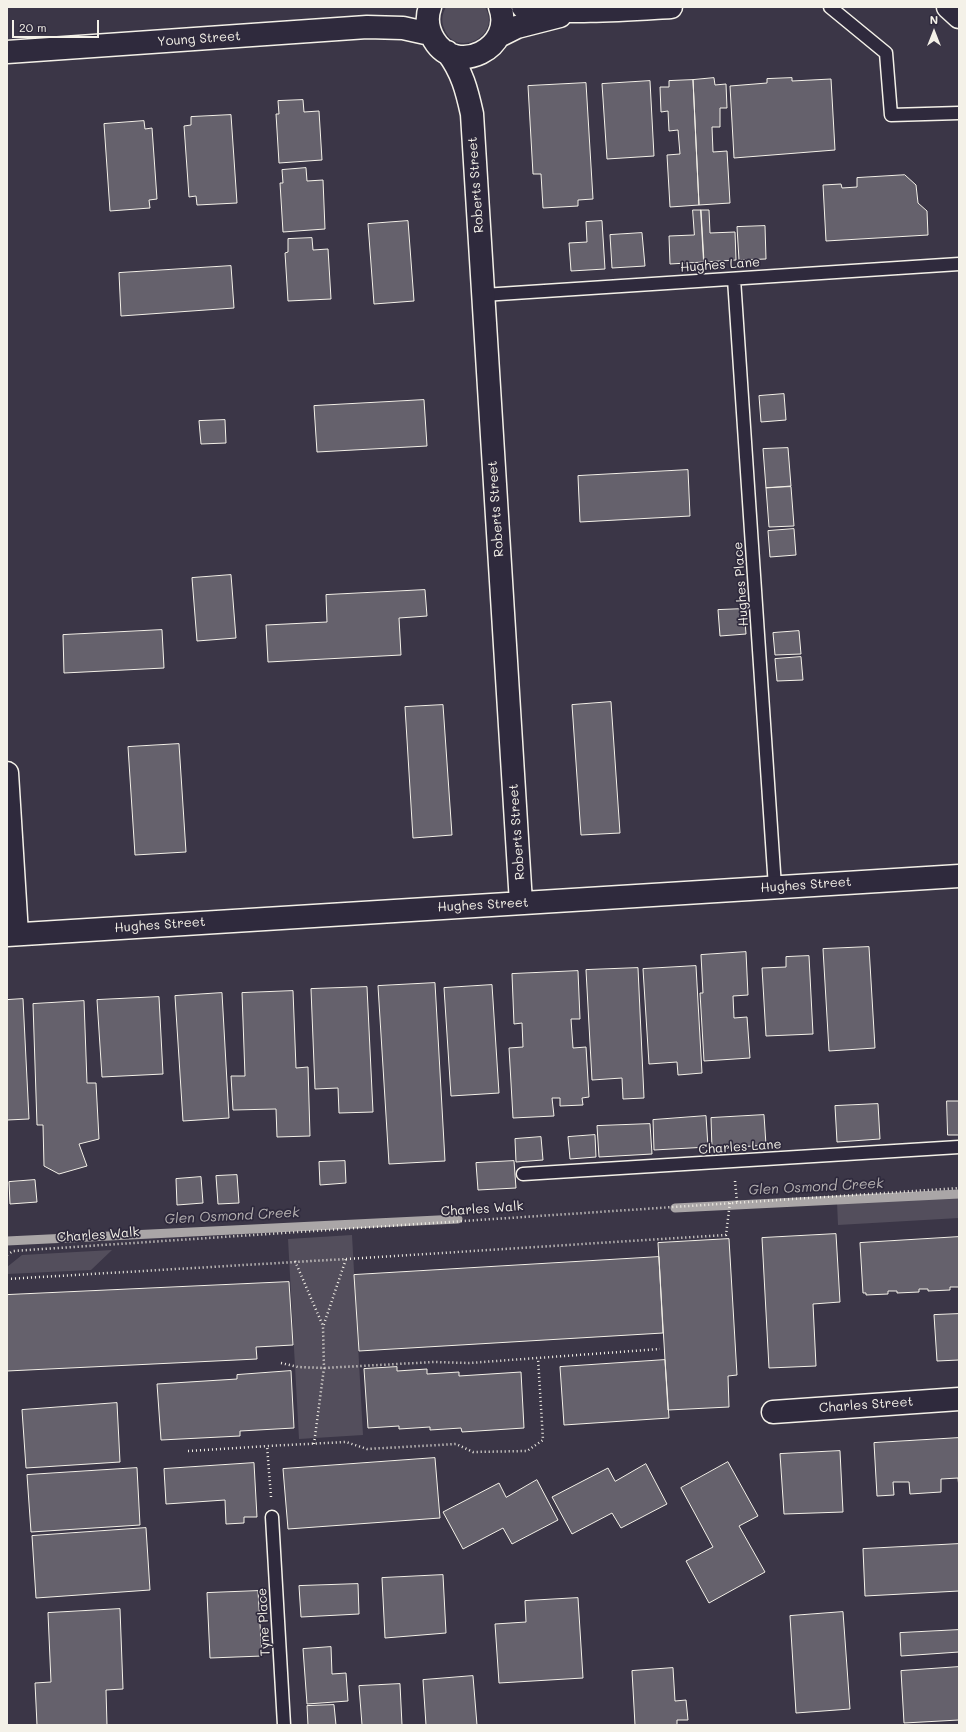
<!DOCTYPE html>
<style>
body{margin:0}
#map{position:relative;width:966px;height:1732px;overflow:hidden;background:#3b3647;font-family:Mali,sans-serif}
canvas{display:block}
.frame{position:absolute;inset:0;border:8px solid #f4f1e8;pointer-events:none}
.north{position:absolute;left:914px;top:12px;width:40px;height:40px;-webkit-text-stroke:3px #2f2a3d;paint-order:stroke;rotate:0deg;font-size:11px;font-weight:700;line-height:16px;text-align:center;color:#f4f1e8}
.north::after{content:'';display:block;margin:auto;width:14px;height:18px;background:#f4f1e8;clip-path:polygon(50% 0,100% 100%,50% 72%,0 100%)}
.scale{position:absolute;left:12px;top:20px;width:87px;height:18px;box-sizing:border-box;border:2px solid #f4f1e8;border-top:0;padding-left:5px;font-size:12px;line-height:14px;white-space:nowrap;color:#f4f1e8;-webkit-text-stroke:3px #2f2a3d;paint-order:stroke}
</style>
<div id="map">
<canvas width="966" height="1732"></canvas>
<div class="frame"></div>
<div class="north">N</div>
<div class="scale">20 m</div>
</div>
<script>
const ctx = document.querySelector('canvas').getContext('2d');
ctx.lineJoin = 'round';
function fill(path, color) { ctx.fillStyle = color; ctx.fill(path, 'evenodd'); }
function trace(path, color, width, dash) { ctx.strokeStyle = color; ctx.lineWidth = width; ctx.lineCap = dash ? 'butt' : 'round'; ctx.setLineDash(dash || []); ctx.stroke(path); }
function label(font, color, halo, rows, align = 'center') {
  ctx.font = font + ' Mali,sans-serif'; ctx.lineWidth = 3.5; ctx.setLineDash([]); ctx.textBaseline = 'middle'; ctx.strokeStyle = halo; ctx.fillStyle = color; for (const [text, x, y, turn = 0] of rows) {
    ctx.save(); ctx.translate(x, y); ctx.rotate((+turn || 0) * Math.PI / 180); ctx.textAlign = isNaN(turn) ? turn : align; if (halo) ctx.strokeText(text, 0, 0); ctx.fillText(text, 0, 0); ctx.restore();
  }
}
fill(new Path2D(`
 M446,7H485C503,37 454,59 444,28C441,21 442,14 446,7Z
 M959,1195V1218L838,1225L837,1202Z
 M352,1235L363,1435L299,1439L288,1239Z
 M112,1250L91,1270L7,1274V1267L22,1255Z`), '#534e5c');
trace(new Path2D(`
 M675,1208L959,1194
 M7,1241L458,1219`), '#aaa6a7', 9);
const building = new Path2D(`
 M714,78L715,85L726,84L727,108H720V127H712L713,152L727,151L730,203L699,205L693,80Z
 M792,78V81L831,79L835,150L734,158L730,86L767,83V79Z
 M693,80L699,205L670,207L667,155L680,154L678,130L669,131L668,111L661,112L660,87H669V81Z
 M650,81L654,156L607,159L602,84Z
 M586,83L593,199L578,200V206L543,208L541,174H533L528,86Z
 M303,100L304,112L319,111L322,160L279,163L276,114H279L278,101Z
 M231,115L237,203L197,205L196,196L189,197L184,126L191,125V117Z
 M144,121L145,129L152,128L157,199L149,200L150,208L110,211L104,124Z
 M306,168L307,181L323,180L325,229L283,232L280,183H283L282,170Z
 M905,175L916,185L918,203L927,211L928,235L826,241L823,185L841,184L842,188L857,187V178Z
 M693,210H701L704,262L670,264L669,236L694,235Z
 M701,210H709L710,233L735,232L736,260L704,262Z
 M408,221L414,301L374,304L368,224Z
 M602,221L605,269L571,271L569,243L587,242L586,222Z
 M765,226L766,259L739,260L737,227Z
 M642,233L645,266L612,268L610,235Z
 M312,238L313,250L328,249L331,299L288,301L285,253L288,252V239Z
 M231,266L234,308L121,316L119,273Z
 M784,394L786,420L761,422L759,396Z
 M424,400L427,446L317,452L314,406Z
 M225,420L226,443L201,444L199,421Z
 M788,448L791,486L766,488L763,449Z
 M688,470L690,516L580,522L578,476Z
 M791,487L794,526L769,527L766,488Z
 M794,529L796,555L770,557L768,531Z
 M231,575L236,638L197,641L192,578Z
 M425,590L427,616L399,618L401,655L268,662L266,625L327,622L326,595Z
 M744,609L746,634L720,636L718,610Z
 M162,630L164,668L64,673L63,635Z
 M799,631L801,654L775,655L773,633Z
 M801,657L803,680L777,681L775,659Z
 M611,702L620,833L581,835L572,705Z
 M443,705L452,835L413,838L405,707Z
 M179,744L186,852L135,855L128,747Z
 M869,947L875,1048L829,1051L823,949Z
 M746,952L748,995L733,996L734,1018L747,1017L750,1058L704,1061L700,993H703L701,955Z
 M809,956L813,1034L766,1036L762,968L786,967V957Z
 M696,966L702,1073L678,1075L677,1062L649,1064L643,969Z
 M638,968L644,1098L623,1099L622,1078L592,1080L586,970Z
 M578,971L580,1019H571L573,1048L586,1047L589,1097L582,1098L583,1105L560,1106V1098H552L554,1116L513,1118L509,1048L523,1047L522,1023L514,1024L512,974Z
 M435,983L445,1161L389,1164L378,986Z
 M492,985L499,1093L451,1096L444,988Z
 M367,987L373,1112L339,1113L338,1088L315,1089L311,989Z
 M293,991L296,1068L308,1067L310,1136L277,1137L276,1109L233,1110L231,1076H245L242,993Z
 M222,993L229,1118L183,1121L175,996Z
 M159,997L163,1074L102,1077L97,1000Z
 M23,999L29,1119L7,1120V1000Z
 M84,1001L87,1083H96L99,1139L79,1144L87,1166L59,1174L44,1166L43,1125H37L33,1004Z
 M947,1101H959V1135H948Z
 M878,1104L880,1139L837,1142L835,1106Z
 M764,1115L766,1145L712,1149L711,1118Z
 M706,1116L708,1147L654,1150L653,1120Z
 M650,1124L652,1154L599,1157L597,1126Z
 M595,1135L596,1157L570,1159L568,1137Z
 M541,1137L543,1160L516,1162L515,1139Z
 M345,1161L346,1183L320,1185L319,1162Z
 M514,1161L516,1188L478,1190L476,1163Z
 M237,1175L239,1203L218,1204L216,1176Z
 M201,1177L203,1203L177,1205L176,1179Z
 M35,1180L37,1202L10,1204L9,1182Z
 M836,1234L840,1302L813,1304L816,1366L769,1368L762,1238Z
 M959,1237V1287H950V1290L928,1291V1289H919V1292L897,1293V1291H888V1294L866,1295V1293H863L860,1243Z
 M729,1239L737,1375L728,1376L729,1407L668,1410L658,1243Z
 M659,1257L663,1333L359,1351L354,1275Z
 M289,1282L293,1345L256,1347L257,1359L7,1371V1295Z
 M959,1314V1360L937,1361L934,1315Z
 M665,1360L669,1418L564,1425L560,1367Z
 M397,1367V1371L427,1369V1374L459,1372V1376L521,1372L524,1428L462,1432L461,1428L430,1430V1427L399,1429V1426L368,1428L364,1369Z
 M291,1371L294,1428L240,1431V1436L161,1440L157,1384L237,1379V1375Z
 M117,1403L120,1462L26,1468L22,1410Z
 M959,1438V1488L958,1478L941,1479V1492L910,1494L909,1482H893L894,1495L877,1496L874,1443Z
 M840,1451L843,1512L784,1514L780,1454Z
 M435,1458L440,1518L288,1529L283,1469Z
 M728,1462L758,1516L739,1526L765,1572L709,1603L686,1561L713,1547L681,1488Z
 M254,1463L257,1517H244V1523L226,1524L225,1500L166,1504L164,1469Z
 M646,1464L667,1504L621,1528L612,1513L572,1534L552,1497L608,1468L615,1481Z
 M137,1468L140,1525L31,1532L27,1475Z
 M537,1480L558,1520L512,1544L503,1528L463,1549L443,1512L499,1483L506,1497Z
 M146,1528L150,1590L36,1598L32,1536Z
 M959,1544V1591L865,1596L863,1549Z
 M443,1575L446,1633L385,1638L382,1578Z
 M358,1584L359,1614L301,1617L299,1586Z
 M258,1591L262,1656L210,1658L207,1593Z
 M578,1598L583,1678L499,1683L495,1624L526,1622L525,1601Z
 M120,1609L123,1689L106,1690L107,1725H37L35,1683L51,1682L48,1613Z
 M843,1612L850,1709L796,1713L790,1616Z
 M959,1630V1652L901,1656L900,1633Z
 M331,1647L332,1674L346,1673L348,1701L307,1704L303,1649Z
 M959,1667V1720L904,1723L901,1671Z
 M673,1668L675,1701L686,1700L688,1720H677V1725H635L632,1671Z
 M473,1676L477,1725H426L423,1680Z
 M400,1684L402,1725H362L359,1686Z
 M334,1705L336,1725H308L307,1706Z`);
fill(building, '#65616c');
trace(building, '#f4f1e8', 1);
const service = new Path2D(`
 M830,7L886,53L891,115L959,113
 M734,279L775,887
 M483,295L959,264
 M523,1174L959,1147
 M272,1517L284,1725`);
const minor = new Path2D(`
 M430,7C426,18 428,30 434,40C456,77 515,48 500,7
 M523,7C573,14 621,10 671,7
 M948,7L959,17
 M499,36L517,27L560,16
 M7,52L367,27L403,28L430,34
 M447,52C462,71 467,91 472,114L521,903
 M7,773L17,934
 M7,935L959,876
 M773,1412L959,1399`);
trace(service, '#f4f1e8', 15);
trace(minor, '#f4f1e8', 25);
trace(new Path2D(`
 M735,1181L737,1202
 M7,1255L13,1251L959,1188
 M346,1259L726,1235L730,1202
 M295,1261L323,1326
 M7,1279L346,1259L323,1327L324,1368L314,1444
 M281,1363L298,1367L324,1368L434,1362L469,1363L660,1349
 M188,1451L267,1446
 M271,1497L267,1446L346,1442L367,1449L456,1444L473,1452L527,1451L543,1440L538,1358`), '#f4f1e8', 2.5, [1, 3]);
trace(service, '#2f2a3d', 12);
trace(minor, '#2f2a3d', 22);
label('13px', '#f4f1e8', '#2f2a3d', [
 ["Young Street",199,39,-4],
 ["Roberts Street",476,185,-94],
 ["Hughes Lane",720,265,-4],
 ["Roberts Street",496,509,-94],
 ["Hughes Place",741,584,-94],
 ["Roberts Street",517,832,-94],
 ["Hughes Street",806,885,-4],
 ["Hughes Street",483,905,-3],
 ["Hughes Street",160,925,-4],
 ["Charles Lane",740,1147,-4],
 ["Charles Walk",482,1209,-4],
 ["Charles Walk",98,1235,-4],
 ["Charles Street",866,1405,-4],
 ["Tyne Place",264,1622,-93]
]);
label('italic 14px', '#b6b2b2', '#2f2a3d', [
 ["Glen Osmond Creek",816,1187,-3],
 ["Glen Osmond Creek",232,1216,-3]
]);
</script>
